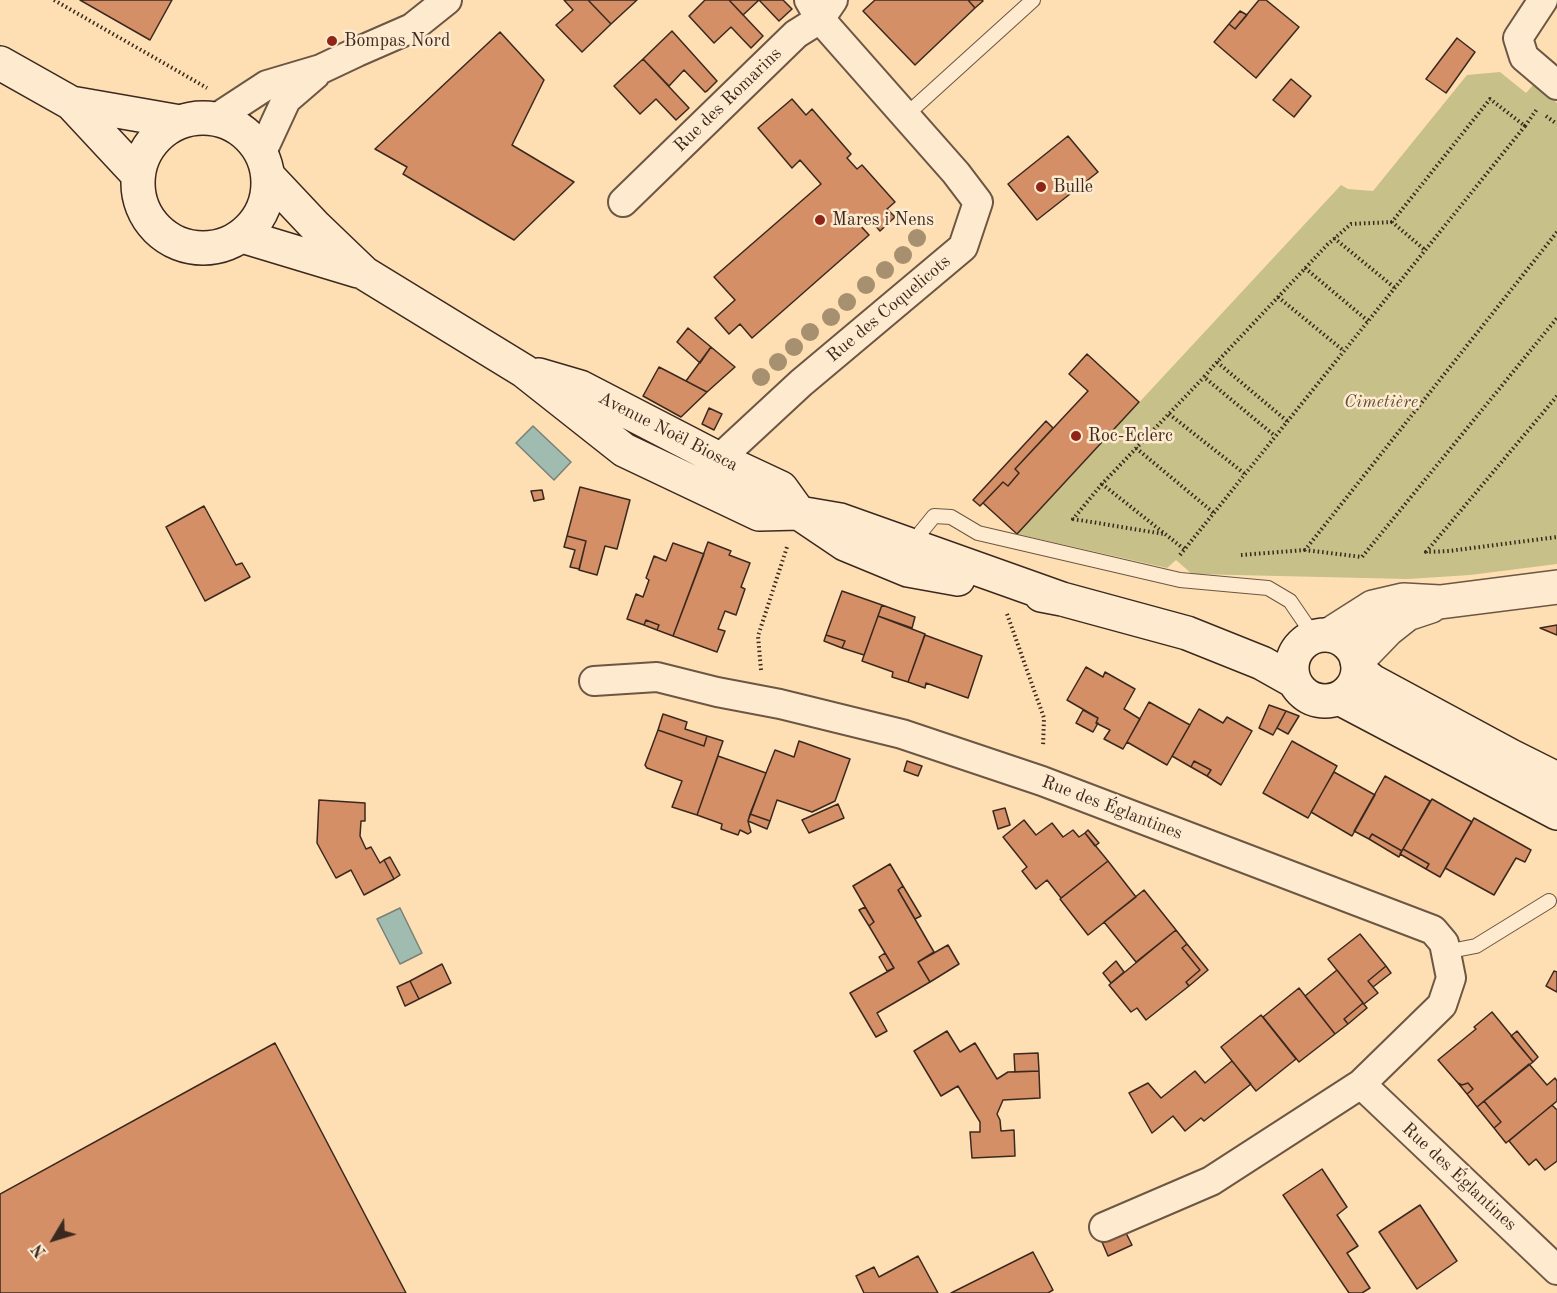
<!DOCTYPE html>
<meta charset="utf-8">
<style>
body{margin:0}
#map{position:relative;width:1557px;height:1293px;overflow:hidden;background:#fddfb3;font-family:"Old Standard TT",serif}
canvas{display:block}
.north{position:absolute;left:24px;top:1209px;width:60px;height:60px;-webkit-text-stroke:4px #feeace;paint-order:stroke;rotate:232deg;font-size:16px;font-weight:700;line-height:24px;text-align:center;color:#3b291f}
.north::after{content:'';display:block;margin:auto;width:21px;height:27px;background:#3b291f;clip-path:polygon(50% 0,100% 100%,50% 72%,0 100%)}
</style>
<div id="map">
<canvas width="1557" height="1293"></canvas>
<div class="north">N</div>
</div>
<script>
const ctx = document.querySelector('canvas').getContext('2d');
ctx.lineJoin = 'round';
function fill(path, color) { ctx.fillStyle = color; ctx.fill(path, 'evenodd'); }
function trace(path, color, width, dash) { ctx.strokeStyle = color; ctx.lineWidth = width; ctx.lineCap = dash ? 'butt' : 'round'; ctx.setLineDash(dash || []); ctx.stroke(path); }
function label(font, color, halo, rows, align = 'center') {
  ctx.font = font + ' "Old Standard TT",serif'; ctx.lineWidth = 5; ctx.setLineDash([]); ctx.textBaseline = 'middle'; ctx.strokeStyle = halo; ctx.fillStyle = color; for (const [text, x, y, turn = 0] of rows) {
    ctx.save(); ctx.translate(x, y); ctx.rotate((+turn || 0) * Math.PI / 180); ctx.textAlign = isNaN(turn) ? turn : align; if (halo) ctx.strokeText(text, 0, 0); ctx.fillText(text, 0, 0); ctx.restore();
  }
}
fill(new Path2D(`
 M1500,72L1526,93L1534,84L1557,103V564L1470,575L1408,579L1192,574L1176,560L1167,568L1017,534L1341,185L1348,189L1373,191L1467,75Z`), '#c7c088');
const water = new Path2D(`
 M533,426L571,462L554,480L516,443Z
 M400,908L422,953L400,964L377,919Z`);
fill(water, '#a0bcb1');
trace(water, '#788177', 1.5);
const building = new Path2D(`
 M80,0H172L150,40Z
 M564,0H588L611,24L582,52L556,25L573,10Z
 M588,0H637L611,24Z
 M705,0H729L763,36L751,48L731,27L714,43L689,16Z
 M729,0H759L743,15Z
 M759,0H783L792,9L779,21Z
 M875,0H968L975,8L915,65L863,11Z
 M968,0H982L983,1L975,8Z
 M1259,0H1266L1299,27L1256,78L1214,42L1229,24L1235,29Z
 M1240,11L1247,15L1235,29L1229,24Z
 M672,31L717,81L707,91L705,92L684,70L669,86L643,59Z
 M500,32L544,80L512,145L574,182L514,240L403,174L407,167L375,149Z
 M1457,38L1475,52L1446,93L1426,79Z
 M643,59L689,108L676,120L656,99L640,114L614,86Z
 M1291,79L1311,96L1294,117L1273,100Z
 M792,99L806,115L812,109L851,154L847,158L857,169L862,165L895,202L887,209L895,217L880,231L866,215L858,223L869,235L752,338L740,324L729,334L715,318L735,300L714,277L821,184L800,160L792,168L758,128Z
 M1068,136L1098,172L1037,220L1008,184Z
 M688,328L711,347L700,363L677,342Z
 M711,347L735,367L707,392L686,381Z
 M1087,354L1139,402L1017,534L983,503L1003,482L1008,486L1019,473L1015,469L1088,391L1069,374Z
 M659,367L686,381L707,392L681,417L643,396Z
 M709,408L722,414L714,430L702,424Z
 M1046,421L1053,428L1015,469L1019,473L1008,486L1003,482L980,506L973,500Z
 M580,487L630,500L617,549L605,546L597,575L579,570L586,541L567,536Z
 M542,490L544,499L534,501L531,491Z
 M204,506L236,565L242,563L250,577L205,601L166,527Z
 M567,536L586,541L579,569L570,567L575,550L564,547Z
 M708,542L731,551L729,555L750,563L741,587L745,589L736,615L725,611L718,629L725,631L717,652L673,636Z
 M673,543L704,554L673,636L657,630L659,625L646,620L644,625L627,619L636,594L643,597L649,580L646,578L654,556L666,561Z
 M842,591L882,605L864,655L842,648L845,641L826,635Z
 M882,605L915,617L912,628L878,616Z
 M878,616L925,634L908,682L892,677L893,672L862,661Z
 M646,620L659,625L657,630L644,625Z
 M1557,625V635L1540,628Z
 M826,635L845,641L842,648L824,641Z
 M925,635L982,656L968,698L926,683L925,688L908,682Z
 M1086,667L1103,677L1105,672L1135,689L1124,709L1140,719L1123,749L1104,739L1110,730L1096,723L1098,718L1067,700Z
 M1149,702L1190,725L1167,765L1127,742Z
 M1269,705L1286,711L1273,735L1259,728Z
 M1199,709L1223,723L1227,717L1252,731L1221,785L1207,776L1211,770L1194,761L1191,767L1172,756Z
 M1083,710L1098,718L1096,723H1098L1093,732L1076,723Z
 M1286,711L1299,716L1288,734L1277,728Z
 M663,714L687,722L685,729L707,736L704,746L658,730Z
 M658,730L704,746L707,736L723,741L697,815L672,807L682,781L647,768L645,765Z
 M799,741L850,759L835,801L812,812L777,800L770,821L750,814L775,750L794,757Z
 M1292,741L1337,766L1308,818L1263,793Z
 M718,756L766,773L748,821L751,832L748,834L740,830L738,835L721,829L722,824L697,815Z
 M907,761L922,766L918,776L904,771Z
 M1194,761L1211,770L1207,776L1191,767Z
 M1334,772L1375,795L1352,836L1311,812Z
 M1385,776L1430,801L1402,851L1372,834L1369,839L1354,831Z
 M1432,799L1472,822L1440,877L1426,869L1429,864L1403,849Z
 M319,800L365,803V821H361L360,836L366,849L371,847L380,863L384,860L394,879L364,895L351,870L336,878L317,843Z
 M838,804L844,818L809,833L802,820Z
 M1005,808L1010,825L998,829L993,811Z
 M750,814L770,821L767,829L748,821Z
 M1474,818L1531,850L1525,862L1516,858L1494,895L1445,868Z
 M1024,820L1036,835L1052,823L1063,837L1073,830L1079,837L1085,833L1108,861L1061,898L1047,880L1036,889L1022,871L1027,867L1003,837Z
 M1088,830L1099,843L1095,846L1085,833Z
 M1372,834L1402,851L1399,857L1369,839Z
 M1403,849L1429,864L1426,869L1400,854Z
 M390,857L400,875L394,879L384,860Z
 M1108,861L1136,897L1088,935L1060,899Z
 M890,864L903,886L898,890L934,952L918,962L930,982L877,1013L887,1031L876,1037L850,993L894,968L869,926L874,922L853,886Z
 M903,886L921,916L915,919L898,890Z
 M1144,890L1176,930L1136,962L1104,922Z
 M865,907L874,922L869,926L859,910Z
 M1176,930L1187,944L1182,948L1200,970L1186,982L1189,986L1146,1020L1137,1008L1131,1012L1109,985Z
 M1360,934L1386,966L1368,981L1378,993L1364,1004L1328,959Z
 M1187,944L1208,970L1189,986L1186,982L1200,970L1182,948Z
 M948,945L959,964L930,982L918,962Z
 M885,953L894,968L887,971L879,957Z
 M1116,961L1124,972L1111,983L1103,973Z
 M442,964L451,983L419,999L410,981Z
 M1386,966L1391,973L1373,987L1368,981Z
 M1337,970L1363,1003L1344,1019L1348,1024L1335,1034L1305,996Z
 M1554,971L1557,972V992L1546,986Z
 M410,981L419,999L405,1006L397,987Z
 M1299,988L1335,1034L1299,1062L1263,1017Z
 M1363,1003L1367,1008L1348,1024L1344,1019Z
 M1492,1012L1533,1062L1477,1107L1467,1094L1473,1089L1468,1083L1462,1085L1458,1083L1438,1060L1476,1029L1474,1027Z
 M1261,1015L1296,1059L1256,1091L1221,1047Z
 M947,1031L960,1052L975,1043L997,1079L1008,1072L1039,1071L1040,1098L1003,1100L997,1114L1000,1120L1001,1131L1014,1130L1015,1156L972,1158L970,1132H980V1122L958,1086L941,1096L914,1051Z
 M1517,1031L1538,1057L1533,1062L1511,1036Z
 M275,1043L406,1293H0V1194Z
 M1038,1053L1039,1071L1015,1072L1014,1054Z
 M1232,1061L1251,1084L1204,1121L1201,1118L1185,1131L1173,1116L1152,1133L1129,1093L1148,1083L1161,1098L1195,1071L1205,1083Z
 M1529,1064L1547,1085L1555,1078L1557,1081V1101L1506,1143L1494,1128L1501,1122L1484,1101Z
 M1458,1083L1462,1085L1468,1083L1473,1089L1467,1094Z
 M1484,1101L1501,1122L1494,1128L1477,1107Z
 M1552,1105L1557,1110V1161L1545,1170L1536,1159L1529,1165L1509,1141Z
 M1322,1169L1347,1207L1337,1215L1358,1246L1347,1253L1370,1288L1362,1293H1349L1283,1195Z
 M1420,1205L1457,1261L1417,1289L1379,1232Z
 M1125,1231L1132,1245L1108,1256L1102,1242Z
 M1033,1252L1053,1290L1048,1293H951Z
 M918,1256L938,1293H864L856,1276L874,1267L879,1277Z`);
fill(building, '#d48f67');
trace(building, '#3b291f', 1.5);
const service = new Path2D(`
 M905,116L1033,0
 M917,547L921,532L934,516L951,517L978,533L1180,580L1268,588L1290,601L1314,636
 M1445,952L1476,946L1549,901`);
const minor = new Path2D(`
 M1543,0L1518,38L1524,57L1557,85
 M215,119L267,85L321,69L357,52L412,28L447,0
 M261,154L286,100L315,75
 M623,202L796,34L820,19L833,0
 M719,459L801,383L963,247L978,202L956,173L820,19L809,0
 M594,681L657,677L717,692L780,704L902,734L1042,781L1433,930L1444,943L1451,978L1442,1005L1361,1084L1211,1181L1104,1227
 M1361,1084L1557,1270`);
const tertiary = new Path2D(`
 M1329,635L1373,607L1403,600L1440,602L1557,587
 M1357,661L1388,629L1407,614L1431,606`);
const secondary = new Path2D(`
 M0,63L71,103L138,175
 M71,103L180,122
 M138 183a65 65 0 1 1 130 0a65 65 0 1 1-130 0Z
 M268,176L316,227L364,273L524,371L624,450L759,514L799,513L840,520L1062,599
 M242,236L358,271
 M539,375L580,387L719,459L781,488L799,513L845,544L908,570L958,579
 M1041,595L1062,599L1187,633L1262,663L1294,681
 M1292 668a33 33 0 1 1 66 0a33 33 0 1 1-66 0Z
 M1358,670L1372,681L1511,756L1557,779
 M1339,698L1557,813`);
trace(service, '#6c5644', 16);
trace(minor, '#6c5644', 32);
trace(tertiary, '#6c5644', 36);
trace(secondary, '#3b291f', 36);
trace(new Path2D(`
 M54,0L207,88
 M1546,116L1557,124
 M1525,126L1537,109
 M1557,232L1305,550L1362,557L1557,318
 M1334,238L1395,288
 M1305,268L1368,321
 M1278,297L1344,351
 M1217,362L1204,377L1275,436
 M1557,396L1426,552L1449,551L1557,537
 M1169,414L1245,474
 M1287,421L1217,362L1327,245L1351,224L1392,222
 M1136,448L1214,513
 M1102,484L1073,519L1164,534
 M1184,549L1102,484L1204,377
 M1180,555L1525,126L1490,99L1392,222L1425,250
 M1241,555L1305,550
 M1007,614L1044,718L1043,747
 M761,670L758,636L787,547`), '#3b291f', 4, [1.5, 3]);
trace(service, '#feeace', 14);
trace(minor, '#feeace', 28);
trace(tertiary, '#feeace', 33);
trace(secondary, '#feeace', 33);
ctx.fillStyle = '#a69070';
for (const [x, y] of [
 [917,238],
 [903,255],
 [885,270],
 [866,285],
 [847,302],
 [831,317],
 [810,332],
 [794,347],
 [778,362],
 [761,377]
]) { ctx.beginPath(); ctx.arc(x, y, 9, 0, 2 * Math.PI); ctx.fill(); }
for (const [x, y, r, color] of [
 [332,41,6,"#8f2418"],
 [1041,187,6,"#8f2418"],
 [820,220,6,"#8f2418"],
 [1076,436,6,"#8f2418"]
]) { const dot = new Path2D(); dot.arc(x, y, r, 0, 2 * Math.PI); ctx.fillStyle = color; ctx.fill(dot); trace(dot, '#feeace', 2); }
label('18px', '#3b291f', '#feeace', [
 ["Bompas Nord",344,41],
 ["Bulle",1053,187],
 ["Mares i Nens",832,220],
 ["Roc-Eclerc",1088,436]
], 'left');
label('18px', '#3b291f', '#feeace', [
 ["Rue des Romarins",728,100,-44],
 ["Rue des Coquelicots",889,309,-40],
 ["Avenue Noël Biosca",668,432,27],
 ["Rue des Églantines",1112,808,21],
 ["Rue des Églantines",1459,1177,43]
]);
label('italic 18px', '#5e4f39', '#feeace', [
 ["Cimetière",1381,402]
]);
</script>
